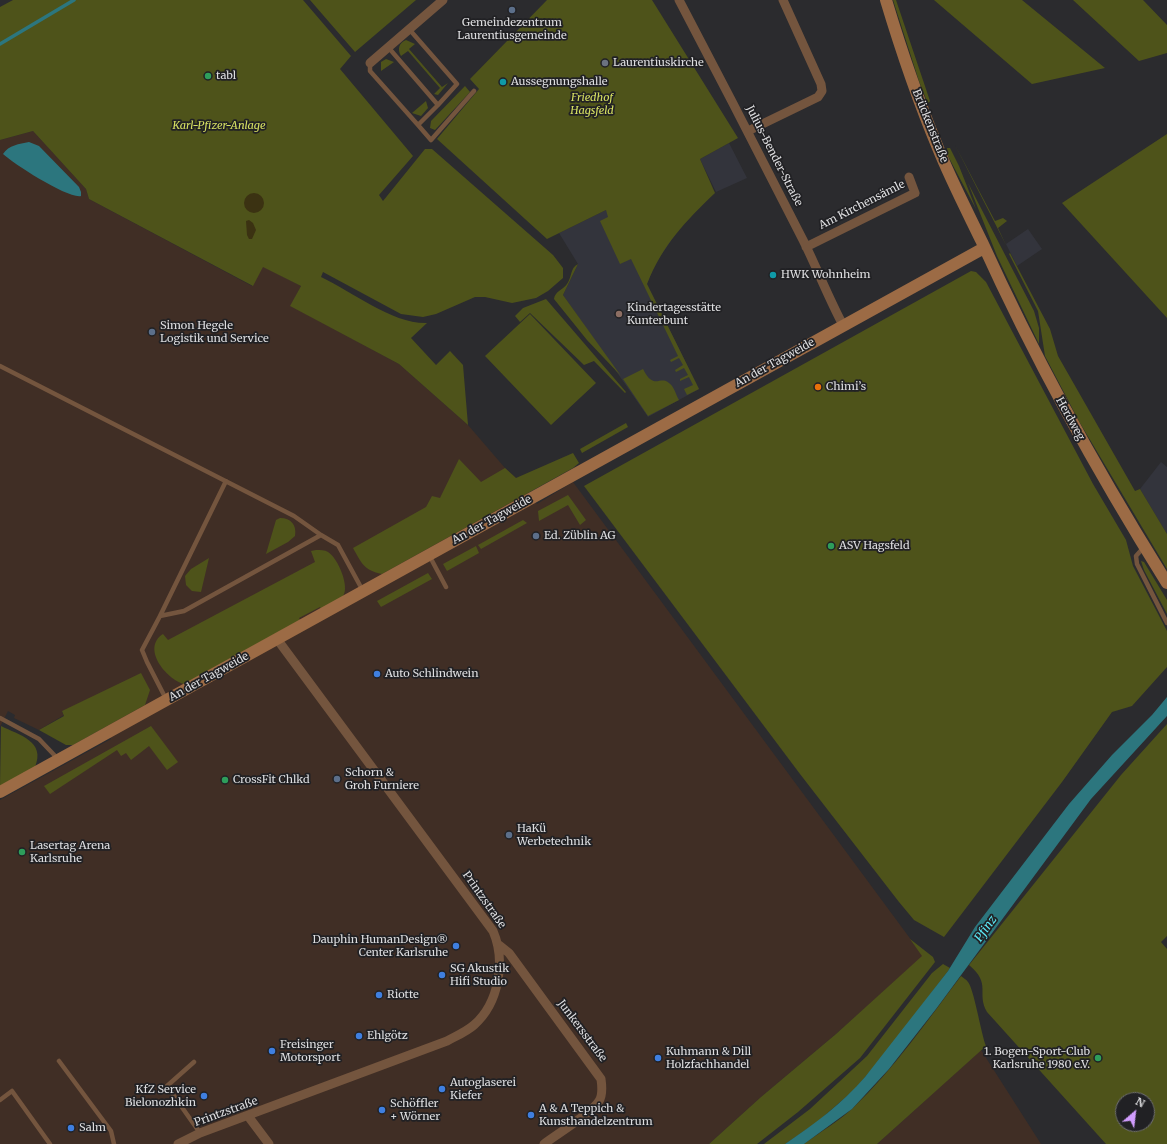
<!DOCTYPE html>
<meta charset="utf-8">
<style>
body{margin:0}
#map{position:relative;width:1167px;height:1144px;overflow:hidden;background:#2b2b2e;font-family:Merriweather,serif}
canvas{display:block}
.north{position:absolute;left:1115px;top:1092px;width:40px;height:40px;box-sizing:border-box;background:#212124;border:1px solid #6d6d6f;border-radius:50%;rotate:28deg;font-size:11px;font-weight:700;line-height:16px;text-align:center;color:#dedee0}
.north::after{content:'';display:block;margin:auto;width:14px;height:18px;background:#d19dfe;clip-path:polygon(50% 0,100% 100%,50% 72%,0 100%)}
</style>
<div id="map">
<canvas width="1167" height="1144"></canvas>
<div class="north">N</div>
</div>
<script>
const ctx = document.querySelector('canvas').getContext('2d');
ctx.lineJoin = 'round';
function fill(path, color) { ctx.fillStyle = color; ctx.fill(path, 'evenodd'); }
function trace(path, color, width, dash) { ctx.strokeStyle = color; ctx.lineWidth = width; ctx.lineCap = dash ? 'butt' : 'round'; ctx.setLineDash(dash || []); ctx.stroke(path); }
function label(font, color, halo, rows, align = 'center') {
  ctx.font = font + ' Merriweather,serif'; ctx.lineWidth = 3.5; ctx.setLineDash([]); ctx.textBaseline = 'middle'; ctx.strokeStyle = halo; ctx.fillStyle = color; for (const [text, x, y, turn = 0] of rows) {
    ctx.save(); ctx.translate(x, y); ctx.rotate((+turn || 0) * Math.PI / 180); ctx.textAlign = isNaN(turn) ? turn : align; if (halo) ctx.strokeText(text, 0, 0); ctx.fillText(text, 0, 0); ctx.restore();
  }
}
fill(new Path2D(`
 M33,131L86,189L89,199L252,286L263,266L301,286L291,306L399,364L468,425L505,468L516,478L537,504L573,482L923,956L836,1034L761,1097L709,1144H0V800L111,739L88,699L62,712L64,715L39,730L14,718L15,715L8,711L0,727V140Z
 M981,1050L1041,1144H877Z`), '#402e25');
fill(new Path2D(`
 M729,143L747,178L716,192L700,159Z
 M606,210L679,229L655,264L647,284L699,389L648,417L563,295L578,264L559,233Z
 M1028,229L1042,249L1017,266L1006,244Z
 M1161,462L1167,467V534L1140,489Z`), '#33343c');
fill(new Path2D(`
 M13,0H303L351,56L340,69L413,156L379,195L383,201L425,149H432L553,255L563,268V278L548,291L536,298L512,303L485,297H475L436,314L423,317L401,314L323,272L321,277C353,292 392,324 427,323L411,338L436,365L450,351L463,365L468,425L399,364L290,306L301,286L263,267L253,286L89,199L86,189L33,131L0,140V7Z
 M310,0H416L355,52Z
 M547,0H652L738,138L700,159L715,193C685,222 663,244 647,284L699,389L687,395L684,389L693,385L689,377L680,381V379L688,375L684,368L676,372L675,370L683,365L679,358L671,362L670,360L678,356L631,259L620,264L600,221L608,217L606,210L547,239L437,139L479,89L470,79Z
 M893,0H896L930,101L928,104L919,81Z
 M934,0H1022L1105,68L1032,84Z
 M1073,0H1143L1167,25V53L1139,61Z
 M406,40L415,44L409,49L442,87L448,83L438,95L434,94L440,88L408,51L401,56C397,49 399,43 406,40Z
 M386,59L394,62L381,71V62Z
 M465,86L470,92L435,130L430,128L431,121Z
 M426,101L428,108L421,116L412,113Z
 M1167,134V318L1062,203Z
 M955,145L995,221L1003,218L1007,221L998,228L1006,245Z
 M947,148H950L959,166L976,209L948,156Z
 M968,183L1034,311L1039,328V344L997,256Z
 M1010,253L1050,329L1058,356L1135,491L1140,489L1167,534V569L1080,423L1045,356L1038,311L1009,254Z
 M578,264L563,295L621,376L587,340L554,299C555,291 563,290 567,284C572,277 570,268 578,264Z
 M971,271L976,272L986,282L1093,484L1126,540L1133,566L1167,631V667L1132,706L1112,712L1062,782L944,937L914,920L899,902L800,774L584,486Z
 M546,299L626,392L625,393L594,361L584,365L530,313L520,322L515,316L523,308Z
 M530,314L596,383L551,425L485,356Z
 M643,369C654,391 660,375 669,383C674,386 676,395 679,400L648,416L623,379Z
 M626,423L628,427L582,453L580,449Z
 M573,453L579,463L573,468L382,574C364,570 362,564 353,548L426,507L432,496L440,498L459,459L481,482L505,468L516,478Z
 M568,495L586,520L580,525L568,505L539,521L538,511Z
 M280,518C291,518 297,525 295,536L288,542L266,554L276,520Z
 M523,520L527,523L481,549L478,545Z
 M476,546L479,553L447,571L443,564Z
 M316,550C320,550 325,550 328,552C338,558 350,587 343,596C338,602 327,605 321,609L320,607L299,618L300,620L184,684C166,679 141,648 163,634L168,640L315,562L311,551Z
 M209,558L201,592L192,591L186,585L185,576L191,569Z
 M1141,561L1144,562L1167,600V614L1144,570Z
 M428,573L432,579L381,607L377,601Z
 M141,673L150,690L145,705L73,745H66L39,730L64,716L62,711Z
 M1167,724V936L1161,942L1167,949V1144H1106L987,1012C976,993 992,984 969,965L1121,775ZM1123,1100H1147V1124H1123Z
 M1,726C19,735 46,741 35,767L0,786Z
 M151,726L178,762L167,770L149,746L131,760L126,753L121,756L117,750L50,794L44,786Z
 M910,939L933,957L935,962L860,1058L798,1112L757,1144H709L761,1097L836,1034L922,956Z
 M943,964L950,968L948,971L884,1055L854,1090L816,1123L785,1144H764L810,1109L867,1056L932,973Z
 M961,976C963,978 966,979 968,982C974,989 981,1033 986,1046L877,1144H804C820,1132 839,1121 853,1108C894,1069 927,1021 961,976Z`), '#4e531a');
fill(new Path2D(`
 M244 203a10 10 0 1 1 20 0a10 10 0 1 1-20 0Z
 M249,220L253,223L256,230L252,239H249L247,235L246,221Z`), '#3b3212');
fill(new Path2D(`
 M29,142L39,146L79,187L81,192V196C68,199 14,164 3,154C9,145 19,144 29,142Z
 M1167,697V716L1091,799L936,1009L889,1069L852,1109L804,1144H785C814,1124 842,1104 865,1077L948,971L975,927L1069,804L1112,755L1152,715Z`), '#2c767e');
trace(new Path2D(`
 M0,44L74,0`), '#2c767e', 3.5);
trace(new Path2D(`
 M388,47L438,105L457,84L409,29
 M370,63V71L418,125
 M438,105L418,125L431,140L474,91
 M0,366L294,516L321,535L184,611L160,616L142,650L147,662L166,699
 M321,535L338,545L363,591
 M1144,547L1136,556L1137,564L1167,623
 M429,555L446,587
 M160,616L226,481
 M0,718L39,739L58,759
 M59,1061L111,1131L114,1144
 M194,1062L167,1086L200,1133
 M0,1100L12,1091L50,1144`), '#74553e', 4.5);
trace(new Path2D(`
 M679,0C721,80 762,159 803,240C817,268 828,297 843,325
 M370,63L443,0
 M748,131L818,97L822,91L821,84L783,0
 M806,247L915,193L909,177
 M499,945L509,953L601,1079C602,1086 603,1095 599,1101C592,1113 557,1134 544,1144
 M248,1116L269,1144
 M178,1144L200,1133L447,1041C456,1036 466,1032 474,1025C499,1003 506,961 493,931L277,639`), '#74553e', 9);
trace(new Path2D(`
 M886,0C901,50 918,100 938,148C951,180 967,211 982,242C1036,361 1098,473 1167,583
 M0,792L984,248`), '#9c6b45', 12);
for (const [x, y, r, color] of [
 [512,10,4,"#5c6f8a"],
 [605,63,4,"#6b7280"],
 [208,76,4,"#2e9e5b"],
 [503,82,4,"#0f9aa8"],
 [773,275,4,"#0f9aa8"],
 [619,314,4,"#8d6e63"],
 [152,332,4,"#5c6f8a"],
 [818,387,4,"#e8710a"],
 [536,536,4,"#5c6f8a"],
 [831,546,4,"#2e9e5b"],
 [377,674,4,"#3f7fe0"],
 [337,779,4,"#5c6f8a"],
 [225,780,4,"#2e9e5b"],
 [509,835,4,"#5c6f8a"],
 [22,852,4,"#2e9e5b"],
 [456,946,4,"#3f7fe0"],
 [442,975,4,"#3f7fe0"],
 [379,995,4,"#3f7fe0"],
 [359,1036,4,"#3f7fe0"],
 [272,1051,4,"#3f7fe0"],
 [658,1058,4,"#3f7fe0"],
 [1098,1058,4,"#2e9e5b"],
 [442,1089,4,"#3f7fe0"],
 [204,1096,4,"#3f7fe0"],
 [382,1110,4,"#3f7fe0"],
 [531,1115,4,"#3f7fe0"],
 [71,1128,4,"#3f7fe0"]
]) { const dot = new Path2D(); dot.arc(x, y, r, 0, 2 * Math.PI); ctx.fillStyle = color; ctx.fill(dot); trace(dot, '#212124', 1.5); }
label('11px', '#dedee0', '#212124', [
 ["Gemeindezentrum",512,23,"center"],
 ["Laurentiusgemeinde",512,36,"center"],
 ["Laurentiuskirche",613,63],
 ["tabl",216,76],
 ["Aussegnungshalle",511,82],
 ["HWK Wohnheim",781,275],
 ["Kindertagesstätte",627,308],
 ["Kunterbunt",627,321],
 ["Simon Hegele",160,326],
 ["Logistik und Service",160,339],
 ["Chimi’s",826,387],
 ["Ed. Züblin AG",544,536],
 ["ASV Hagsfeld",839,546],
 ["Auto Schlindwein",385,674],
 ["Schorn &",345,773],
 ["Groh Furniere",345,786],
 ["CrossFit Chlkd",233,780],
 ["HaKü",517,829],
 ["Werbetechnik",517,842],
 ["Lasertag Arena",30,846],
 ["Karlsruhe",30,859],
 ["Dauphin HumanDesign®",448,940,"right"],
 ["Center Karlsruhe",448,953,"right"],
 ["SG Akustik",450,969],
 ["Hifi Studio",450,982],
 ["Riotte",387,995],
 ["Ehlgötz",367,1036],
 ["Freisinger",280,1045],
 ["Motorsport",280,1058],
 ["Kuhmann & Dill",666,1052],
 ["Holzfachhandel",666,1065],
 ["1. Bogen-Sport-Club",1090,1052,"right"],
 ["Karlsruhe 1980 e.V.",1090,1065,"right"],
 ["Autoglaserei",450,1083],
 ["Kiefer",450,1096],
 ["KfZ Service",196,1090,"right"],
 ["Bielonozhkin",196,1103,"right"],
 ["Schöffler",390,1104],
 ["+ Wörner",390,1117],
 ["A & A Teppich &",539,1109],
 ["Kunsthandelzentrum",539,1122],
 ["Salm",79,1128]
], 'left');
label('italic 11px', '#d7e162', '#212124', [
 ["Friedhof",592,98],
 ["Hagsfeld",592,111],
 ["Karl-Pfizer-Anlage",219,126]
]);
label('11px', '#dedee0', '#212124', [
 ["Brückenstraße",930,126,68],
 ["Julius-Bender-Straße",774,156,63],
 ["Am Kirchensämle",862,205,-27],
 ["An der Tagweide",775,363,-29],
 ["Herdweg",1070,419,61],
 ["An der Tagweide",492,520,-29],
 ["An der Tagweide",209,677,-29],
 ["Printzstraße",484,900,55],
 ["Junkersstraße",582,1031,53],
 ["Printzstraße",226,1112,-20]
]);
label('italic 12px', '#5be7f5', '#212124', [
 ["Pfinz",986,929,-55]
]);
</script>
